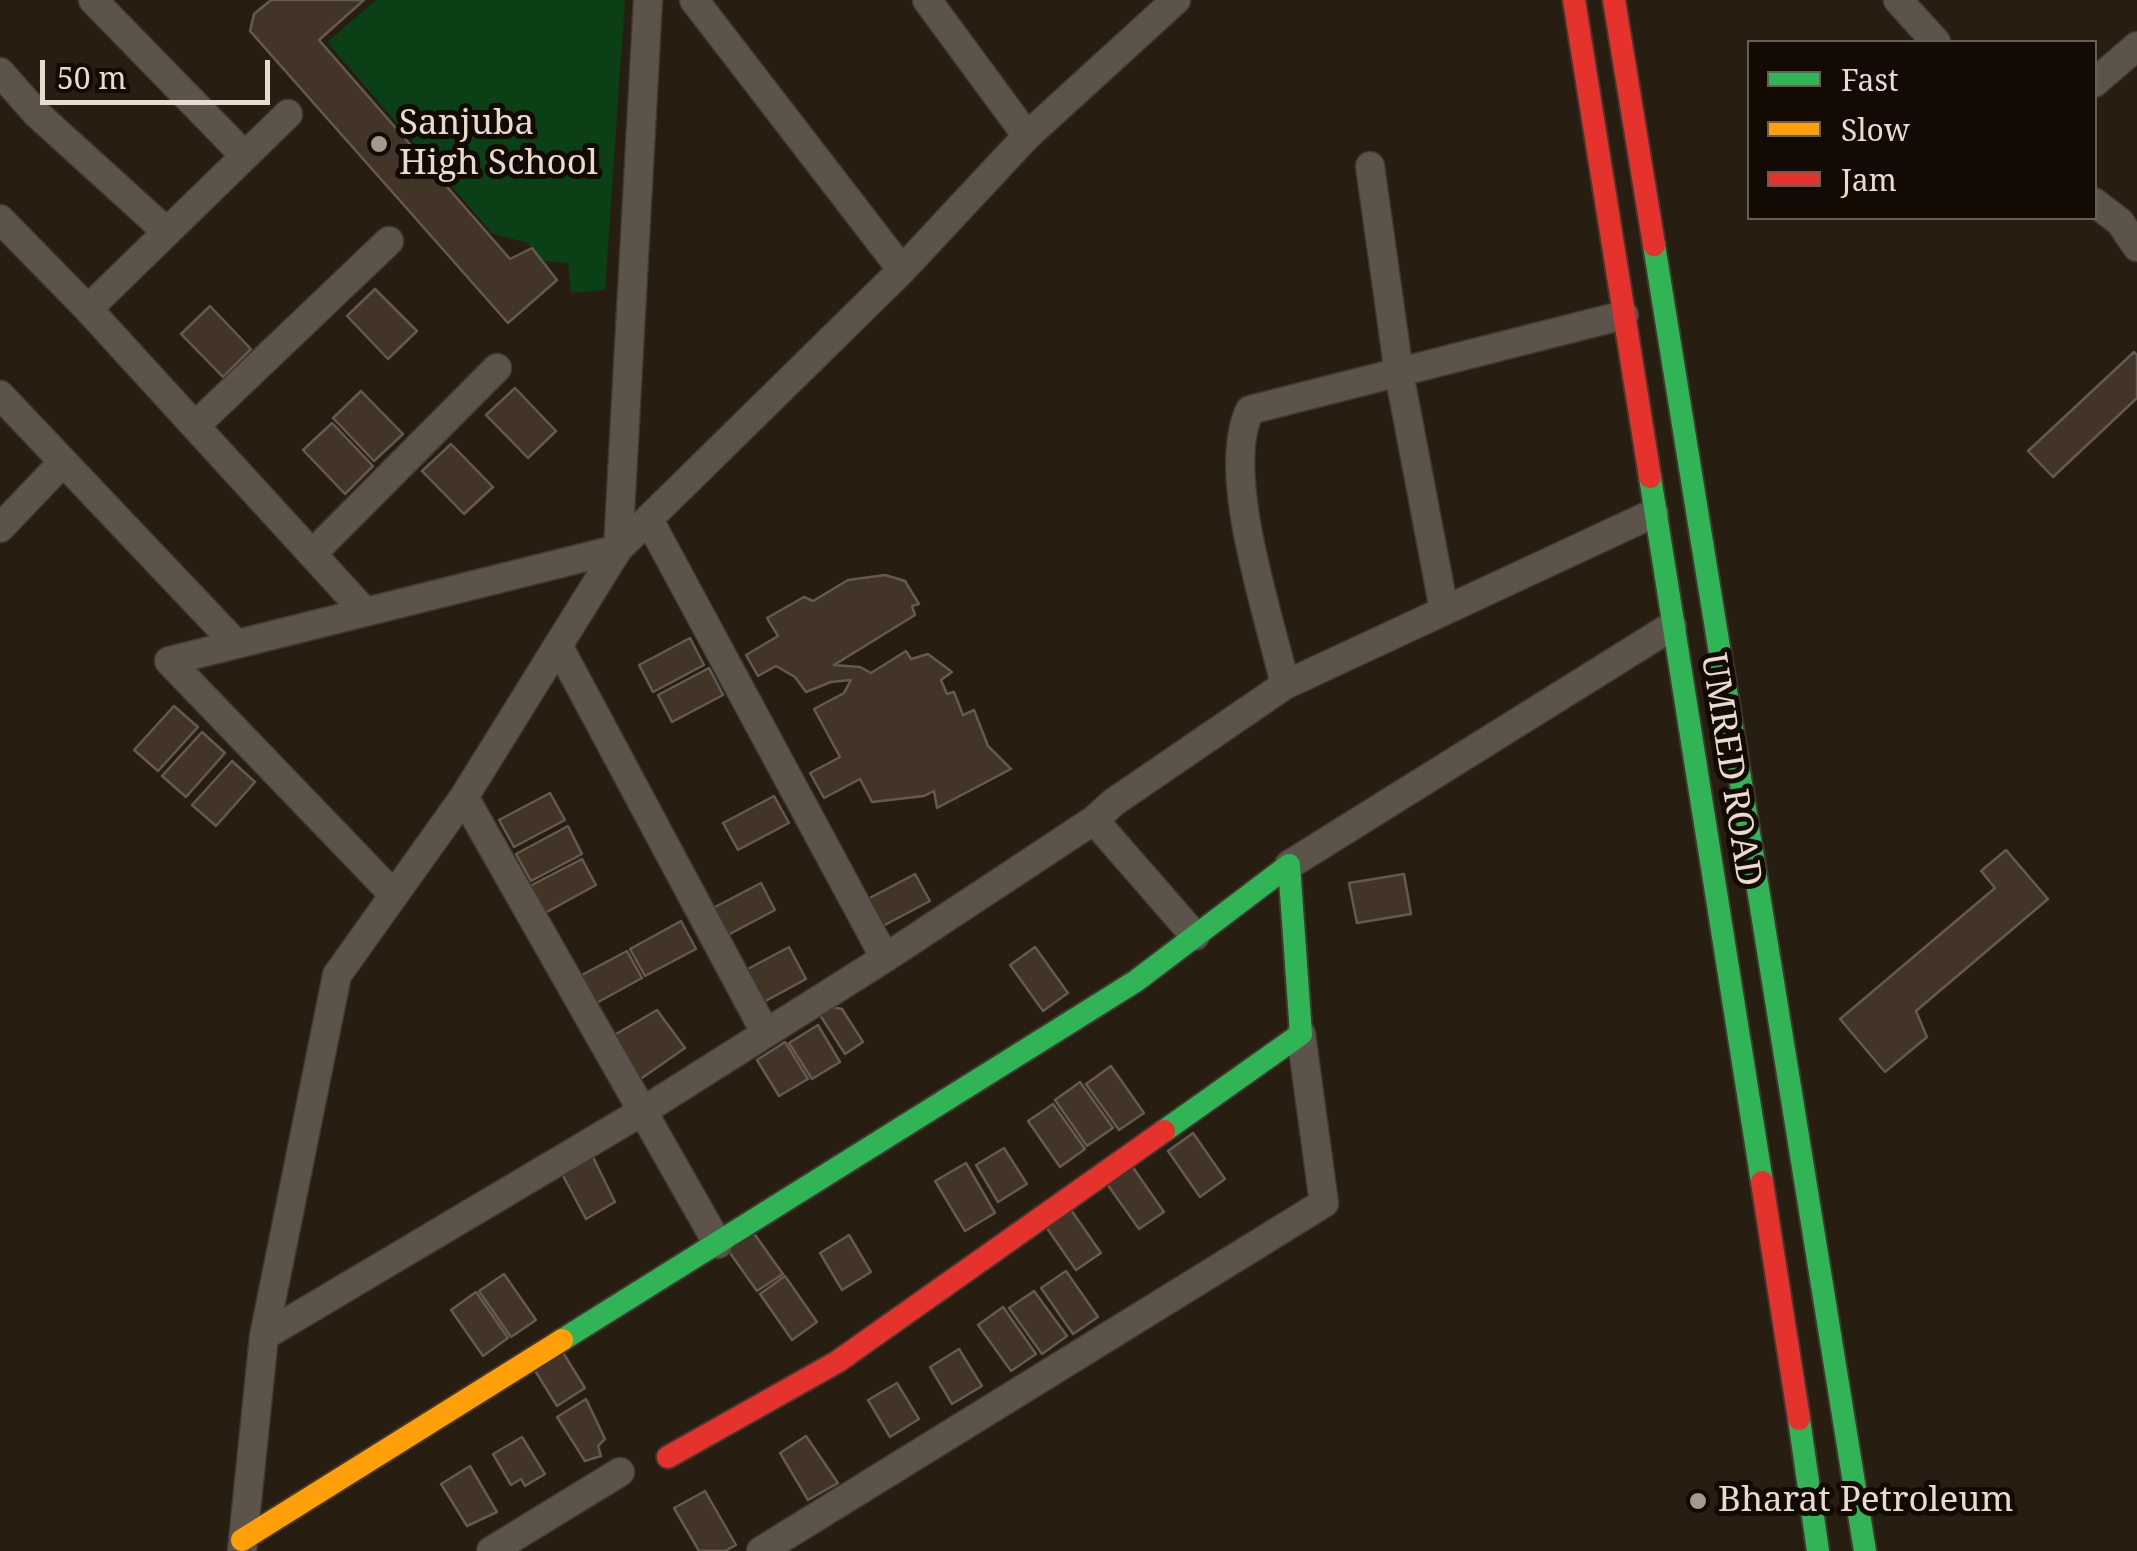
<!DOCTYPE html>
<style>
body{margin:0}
#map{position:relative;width:2137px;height:1551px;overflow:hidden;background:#271d11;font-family:"Noto Serif",serif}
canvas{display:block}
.legend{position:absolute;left:1747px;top:40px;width:350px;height:180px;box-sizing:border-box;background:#130a03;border:2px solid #695e54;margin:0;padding:12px 18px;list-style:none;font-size:30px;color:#e9dbce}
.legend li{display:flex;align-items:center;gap:20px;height:50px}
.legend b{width:50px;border:2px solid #695e54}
.scale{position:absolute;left:40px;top:60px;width:230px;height:45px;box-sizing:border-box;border:5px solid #e9dbce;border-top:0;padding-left:12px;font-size:30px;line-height:35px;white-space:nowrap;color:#e9dbce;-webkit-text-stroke:8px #130a03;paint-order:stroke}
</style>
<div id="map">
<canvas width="2137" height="1551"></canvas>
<ul class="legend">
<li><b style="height:12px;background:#30b455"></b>Fast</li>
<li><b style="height:12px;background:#ff9f0a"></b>Slow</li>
<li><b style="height:12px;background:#e5322d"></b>Jam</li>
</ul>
<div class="scale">50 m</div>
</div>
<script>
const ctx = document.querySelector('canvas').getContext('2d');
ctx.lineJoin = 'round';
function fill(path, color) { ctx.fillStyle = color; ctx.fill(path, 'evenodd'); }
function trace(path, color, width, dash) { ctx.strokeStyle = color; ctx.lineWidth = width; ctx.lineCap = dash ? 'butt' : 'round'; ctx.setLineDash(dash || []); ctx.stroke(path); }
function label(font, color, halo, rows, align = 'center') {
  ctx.font = font + ' "Noto Serif",serif'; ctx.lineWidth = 10; ctx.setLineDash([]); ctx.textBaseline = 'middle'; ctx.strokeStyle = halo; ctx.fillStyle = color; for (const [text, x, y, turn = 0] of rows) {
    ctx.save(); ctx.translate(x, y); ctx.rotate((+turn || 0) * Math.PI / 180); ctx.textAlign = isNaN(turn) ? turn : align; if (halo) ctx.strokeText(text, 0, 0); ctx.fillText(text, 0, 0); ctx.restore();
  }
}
fill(new Path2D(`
 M376,0H625L605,290L571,293L568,263L543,261L528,243L493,234L327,42Z`), '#0b3f16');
const building = new Path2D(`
 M271,0H364L319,40L510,259L532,248L557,280L508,323L250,31L254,14Z
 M375,289L417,331L388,359L347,316Z
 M210,306L251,349L223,377L181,334Z
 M2134,352L2137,355V398L2053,477L2028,451Z
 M515,388L556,431L528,458L486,415Z
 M361,391L403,434L374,461L333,418Z
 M332,423L373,466L345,494L303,450Z
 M451,444L493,487L464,514L422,471Z
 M885,575L905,581L919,604L912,606L915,615L834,665L860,667L871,673L906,651L911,659L928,654L952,672L941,680L947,694L954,692L963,715L974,710L988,746L1011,769L937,808L934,791L924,796L872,802L860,779L824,798L810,773L840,757L814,709L844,693L851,680L831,682L806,692L795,677L776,666L758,676L746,655L778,636L767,618L804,597L813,601L848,580Z
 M690,638L704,665L653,692L639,665Z
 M709,668L723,695L672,722L658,695Z
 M174,706L198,727L158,771L134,750Z
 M202,732L225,753L186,797L162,776Z
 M232,761L255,782L216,826L192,805Z
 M550,793L565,820L514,847L499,820Z
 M774,796L789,823L738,850L723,823Z
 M568,826L582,854L531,881L516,854Z
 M2006,850L2048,899L1916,1011L1927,1037L1885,1072L1840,1019L1995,888L1981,871Z
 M582,859L596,885L545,913L530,886Z
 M915,874L930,901L879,928L864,901Z
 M1404,874L1411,914L1357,923L1349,883Z
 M761,883L775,910L724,937L709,910Z
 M681,921L696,949L645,976L630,949Z
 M789,947L806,979L762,1003L744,971Z
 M1035,947L1068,993L1043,1011L1010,965Z
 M627,951L642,978L591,1006L576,978Z
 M832,1007L842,1009L863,1042L845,1054L820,1015Z
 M657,1010L685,1048L639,1080L611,1037Z
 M818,1025L840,1062L812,1079L789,1043Z
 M785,1042L808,1079L779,1096L757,1060Z
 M1111,1066L1144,1113L1119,1130L1086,1084Z
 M1080,1082L1113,1128L1087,1146L1055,1100Z
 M1053,1104L1085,1149L1060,1167L1028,1121Z
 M1193,1133L1225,1179L1200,1197L1168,1151Z
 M1004,1148L1027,1184L998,1202L976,1165Z
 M592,1155L615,1202L586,1219L560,1170Z
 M966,1163L995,1213L965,1231L935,1181Z
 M1132,1166L1164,1212L1139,1229L1107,1184Z
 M1069,1207L1101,1253L1076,1270L1044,1224Z
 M750,1228L783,1274L757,1291L725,1246Z
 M849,1235L871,1272L842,1290L820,1253Z
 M1066,1271L1098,1317L1073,1334L1041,1288Z
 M504,1274L536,1320L511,1337L479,1291Z
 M785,1276L817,1322L792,1340L760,1294Z
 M1034,1291L1067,1336L1042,1354L1009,1308Z
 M476,1292L508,1338L483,1356L451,1310Z
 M1003,1307L1036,1354L1011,1371L978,1325Z
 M959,1349L982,1386L952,1404L930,1367Z
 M562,1351L585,1388L557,1406L534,1369Z
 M897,1383L919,1419L890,1437L868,1400Z
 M586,1399L605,1439L598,1446L601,1456L585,1461L557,1417Z
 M806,1436L838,1483L808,1500L780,1453Z
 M522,1437L545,1474L525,1486L521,1479L511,1485L493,1454Z
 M470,1466L497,1512L467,1526L441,1484Z
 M705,1491L736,1545L725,1551H699L674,1508Z`);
fill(building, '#423528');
trace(building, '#645a50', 2.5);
const street = new Path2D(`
 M93,0L245,156
 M694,0L902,270
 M927,0L1027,136
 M1898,0L1936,42
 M0,72L37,114L167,232
 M2094,83L2137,46
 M1370,166L1399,373L1444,610
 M2094,202L2120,222L2137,247
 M0,219L88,309L365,612
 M88,309L288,114
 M0,395L236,644
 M195,426L389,241
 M649,520L885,958
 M0,528L63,462
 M618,549L648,0
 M312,554L497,368
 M559,647L765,1032
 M1285,685C1270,617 1219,473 1250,410L1624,315
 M464,797L718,1244
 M1094,820L1195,936
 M1289,865L1672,626
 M394,895L169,661L618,549
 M264,1336L643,1111L885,958L1094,820L1114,802L1285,685L1654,513
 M242,1550L264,1336L337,975L464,797L618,549L902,270L1027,136L1176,0
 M491,1551L620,1472
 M761,1551L1324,1203L1301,1034`);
const fast = new Path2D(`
 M1654,245L1865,1551
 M1650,477L1762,1182
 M562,1340L1136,981L1289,865L1301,1034L1164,1131
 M1799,1419L1818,1551`);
const slow = new Path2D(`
 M242,1540L562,1340`);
const jam = new Path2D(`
 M1574,0L1650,477
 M1614,0L1654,245
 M1762,1182L1799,1419
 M668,1457L837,1362L1164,1131`);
trace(street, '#40372f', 31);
trace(fast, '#40372f', 26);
trace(slow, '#40372f', 26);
trace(jam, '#40372f', 26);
trace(street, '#5c544b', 28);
trace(fast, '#30b455', 22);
trace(slow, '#ff9f0a', 22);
trace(jam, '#e5322d', 22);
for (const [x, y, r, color] of [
 [379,144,10,"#a5988c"],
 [1698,1501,10,"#a5988c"]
]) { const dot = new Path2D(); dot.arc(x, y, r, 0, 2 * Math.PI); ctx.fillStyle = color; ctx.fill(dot); trace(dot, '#130a03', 4); }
label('35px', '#e9dbce', '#130a03', [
 ["Sanjuba",399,124],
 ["High School",399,164],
 ["Bharat Petroleum",1718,1501]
], 'left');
label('35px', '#e9dbce', '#130a03', [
 ["UMRED ROAD",1730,770,81]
]);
</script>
